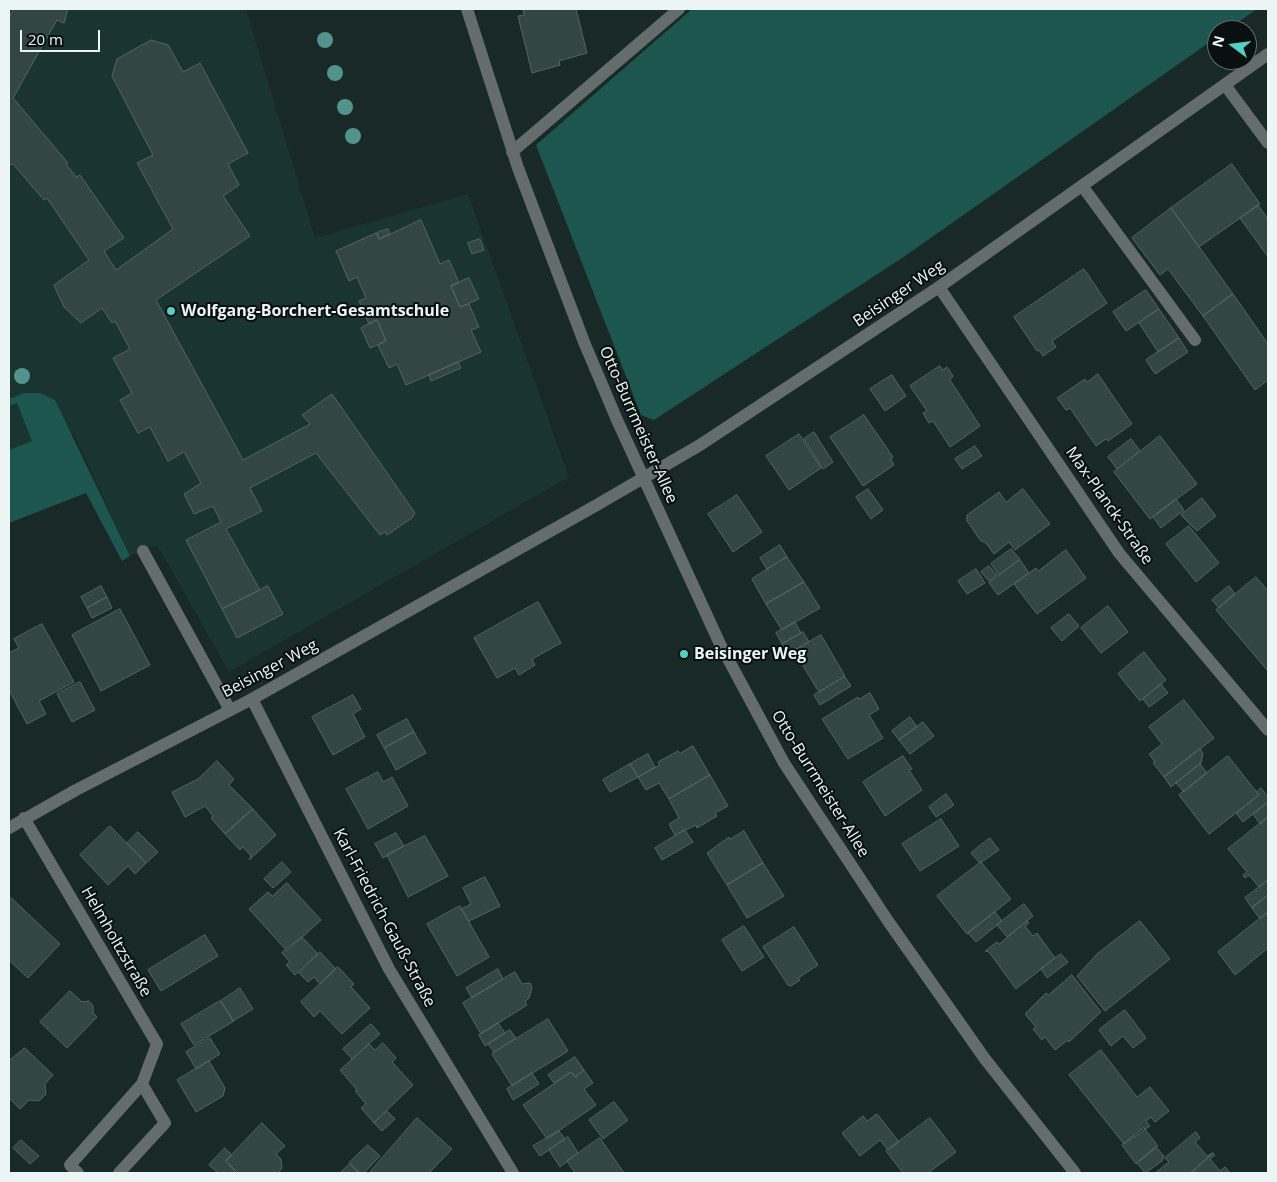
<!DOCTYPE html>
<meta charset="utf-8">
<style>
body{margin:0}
#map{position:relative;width:1277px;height:1182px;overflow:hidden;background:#182927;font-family:"Open Sans",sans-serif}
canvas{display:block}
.frame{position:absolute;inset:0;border:10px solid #ebf6f4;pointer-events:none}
.north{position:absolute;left:1207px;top:20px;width:50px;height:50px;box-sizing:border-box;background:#09100f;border:1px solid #636c6b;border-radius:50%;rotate:285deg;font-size:14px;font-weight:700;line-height:20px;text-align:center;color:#ebf6f4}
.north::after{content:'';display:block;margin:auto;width:18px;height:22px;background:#57cec2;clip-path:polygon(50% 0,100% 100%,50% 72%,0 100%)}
.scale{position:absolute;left:20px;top:30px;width:80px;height:22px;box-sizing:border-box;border:2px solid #ebf6f4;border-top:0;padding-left:6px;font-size:15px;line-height:18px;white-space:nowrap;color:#ebf6f4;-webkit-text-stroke:4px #09100f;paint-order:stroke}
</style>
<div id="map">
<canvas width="1277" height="1182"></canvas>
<div class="frame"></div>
<div class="north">N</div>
<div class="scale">20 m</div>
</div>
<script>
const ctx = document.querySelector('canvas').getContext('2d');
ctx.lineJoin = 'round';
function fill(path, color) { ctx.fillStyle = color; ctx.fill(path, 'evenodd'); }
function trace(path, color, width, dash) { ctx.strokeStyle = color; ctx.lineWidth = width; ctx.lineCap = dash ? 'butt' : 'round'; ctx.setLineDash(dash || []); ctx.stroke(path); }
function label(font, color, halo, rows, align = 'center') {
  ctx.font = font + ' "Open Sans",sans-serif'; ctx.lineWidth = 4; ctx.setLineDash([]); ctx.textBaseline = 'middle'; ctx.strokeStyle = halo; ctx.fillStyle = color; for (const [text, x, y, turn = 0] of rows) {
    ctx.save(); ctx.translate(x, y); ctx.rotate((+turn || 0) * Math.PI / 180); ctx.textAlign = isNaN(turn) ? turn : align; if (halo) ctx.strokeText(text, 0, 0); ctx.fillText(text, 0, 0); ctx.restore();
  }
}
fill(new Path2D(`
 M9,9H246L315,238L468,194L569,477L229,672L157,545L130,556L73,433L9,462Z`), '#1a3431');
fill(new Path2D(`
 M692,9H1257L1227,30H1217V37L905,256L654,420L641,415L536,145Z
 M24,393H40L55,400L130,556L122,561L86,493L9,523V450L32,441L17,403L9,406V399Z`), '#1d554f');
const building = new Path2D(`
 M14,9H68L64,23L57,20L13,98L68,163L66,164L76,177L80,175L124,238L104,251L116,270L173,229L137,163L153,155L112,76L117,59L151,40L168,45L183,72L200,63L248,153L228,164L239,185L223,196L250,236L156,300L243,460L310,424L302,415L332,394L415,513L412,518L387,535L385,532L380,535L316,453L250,488L262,511L226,529L260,590L222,609L186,540L221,522L213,506L194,514L184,494L201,483L184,452L168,461L150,427L138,433L120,400L132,393L113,358L130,349L115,321L112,323L102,308L81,323L64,307L54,285L89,260L47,198L44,200L13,164L9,165V18Z
 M523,9H576L587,53L559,61L560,65L532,73L518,16L524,15Z
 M1232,164L1260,204L1199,247L1171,208Z
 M1258,205L1268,219V257L1240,218Z
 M1171,208L1233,294L1203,316L1168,269L1160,275L1132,238Z
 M421,220L440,264L449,260L459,283L451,286L460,307L469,304L479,327L471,330L481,352L406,385L397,364L389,368L378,345L386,341L377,320L369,324L359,301L366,298L357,277L349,281L336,251L376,233L379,239Z
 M388,229L390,234L379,239L377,233Z
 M480,239L484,250L472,254L468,243Z
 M1084,269L1107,303L1052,341L1056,347L1043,356L1039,350L1037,351L1014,317Z
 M469,278L479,299L460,307L451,286Z
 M1146,290L1159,309L1126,331L1113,312Z
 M1233,294L1268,344V380L1255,390L1203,316Z
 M1159,309L1179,338L1158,352L1139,323Z
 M377,320L386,341L370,348L361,328Z
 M1179,338L1188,352L1155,374L1146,360Z
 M458,362L461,368L431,381L429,375Z
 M940,366L943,370L947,367L953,376L950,380L980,426L950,447L933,421L929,423L923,413L927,411L910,386Z
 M1098,374L1132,424L1108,441L1106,439L1096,446L1070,408L1066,410L1057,398L1085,379L1087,382Z
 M892,375L906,396L885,411L870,389Z
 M864,415L893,457L891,459L894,465L863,486L830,437Z
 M814,432L833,462L823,469L804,439Z
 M799,434L821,468L789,490L766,456Z
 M1160,436L1197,484L1150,519L1114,472Z
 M1131,439L1140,451L1117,469L1108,457Z
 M975,446L982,456L962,469L955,459Z
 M868,489L883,510L871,519L856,497Z
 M1023,489L1050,524L1015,550L1009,542L994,554L986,543L981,541L967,521V515L999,492L1006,502Z
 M737,495L762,532L733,552L708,514Z
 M1202,498L1216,516L1197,531L1181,515Z
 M1176,499L1184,510L1161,528L1153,517Z
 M1189,526L1219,563L1196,582L1166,544Z
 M780,545L787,557L767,569L760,558Z
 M1011,549L1020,559L999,575L991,564Z
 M1066,550L1086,578L1037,614L1014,584L1036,568L1038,571Z
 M787,557L804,582L766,604L752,579Z
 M1020,560L1029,573L998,595L989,583Z
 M989,566L997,575L989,581L981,572Z
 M976,569L985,583L967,594L958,581Z
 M1256,577L1268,591V671L1216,610Z
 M804,582L820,608L782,630L766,604Z
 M101,586L107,597L87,608L81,597Z
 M268,586L283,614L237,638L222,609Z
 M1229,586L1235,594L1219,608L1212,600Z
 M107,597L112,608L92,618L87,608Z
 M538,602L561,643L532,659L535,665L519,675L515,668L497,678L474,638Z
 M1108,606L1128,632L1101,653L1081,628Z
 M120,609L150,665L101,691L72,635Z
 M1069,614L1079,626L1062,641L1051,628Z
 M795,622L801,633L782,644L776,633Z
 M42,624L74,682L39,701L46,714L27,724L9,690V653L19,648L14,639Z
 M803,632L809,642L788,654L782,644Z
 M821,635L845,676L819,692L794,651Z
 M1144,652L1166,680L1140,701L1118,674Z
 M845,677L851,686L820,705L814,695Z
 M80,682L95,710L72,722L57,694Z
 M1161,684L1168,693L1149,707L1143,699Z
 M870,693L879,709L869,715L883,738L848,759L822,719L858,697L859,699Z
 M353,695L361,709L353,714L365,737L333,755L312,717Z
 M1184,700L1214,738L1164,777L1153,763L1155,762L1149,754L1162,744L1149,727Z
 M910,717L917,727L899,740L892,731Z
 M407,719L414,732L384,748L377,735Z
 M923,722L934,736L910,754L899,740Z
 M414,732L426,753L396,770L384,748Z
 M693,746L710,775L669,799L659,783L646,790L638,777L660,765L658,762L678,751L680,753Z
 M1200,749L1203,753L1201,763L1171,787L1164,777Z
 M648,754L655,767L638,777L630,764Z
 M903,756L912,769L909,770L922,790L885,816L863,782Z
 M1228,756L1259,795L1209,834L1179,795Z
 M217,761L234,779L229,785L253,809L225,834L211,818L213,816L205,806L185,817L172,792L198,779Z
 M630,764L638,777L610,792L603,780Z
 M1200,764L1207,773L1184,792L1176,783Z
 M378,772L383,782L392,777L408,806L368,829L346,789Z
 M710,775L728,806L715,813L717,816L697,828L696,825L675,835L669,824L679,818L669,799Z
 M1261,788L1268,797V802L1243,822L1236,813L1259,795L1257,792Z
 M946,794L954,805L936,817L929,807Z
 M1268,802V817L1260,824L1253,814Z
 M253,809L276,835L249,860L251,856L243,847L240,850L225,834Z
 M1268,817V880L1259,887L1249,875L1245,878L1243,875L1247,872L1228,849Z
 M941,819L959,846L920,871L902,844Z
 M110,826L146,863L135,874L128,866L108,885L80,855Z
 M685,830L693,842L662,860L655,848Z
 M744,831L763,863L727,885L707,853L729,837L730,839Z
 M138,832L158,852L146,863L127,843Z
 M396,833L404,846L383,858L375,844Z
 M425,836L448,876L408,897L387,855Z
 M990,838L999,850L980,863L971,853Z
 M282,862L291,872L273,888L264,879Z
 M981,862L1011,899L967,934L937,896Z
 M763,863L784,896L747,918L727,885Z
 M485,877L500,906L469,921L461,909L471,904L463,888Z
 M1268,880V895L1252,908L1245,898Z
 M287,883L321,920L287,951L249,909L268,892L272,896Z
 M1268,895V912L1260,919L1252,908Z
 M9,896L60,944L28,978L9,960Z
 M1024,904L1033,916L1007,937L997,925Z
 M460,906L489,957L457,976L427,924Z
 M995,912L1002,921L976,942L968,933Z
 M1268,912V948L1235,975L1218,952Z
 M1027,921L1029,923L1025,926L1033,936L1037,933L1055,958L1016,989L989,952L985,951L997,942L999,944Z
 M1140,921L1170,959L1105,1011L1077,976L1097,954Z
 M744,926L764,957L742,971L722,940Z
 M794,927L818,965L798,978L800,980L791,986L788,985L763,947Z
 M205,935L218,956L161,991L148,970Z
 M302,937L318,954L295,975L286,965L290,962L282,953Z
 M320,952L336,969L320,984L314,977L308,982L299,973Z
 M1061,954L1068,962L1047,978L1041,969Z
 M338,967L354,984L351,987L370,1008L342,1034L320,1011L314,1017L301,1002Z
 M498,969L503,979L472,998L466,988Z
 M515,972L522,984L530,983L532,988L529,998L525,1002L527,1005L481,1034L463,1003Z
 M1072,975L1101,1012L1069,1042L1068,1040L1055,1050L1045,1037L1042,1040L1033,1029L1036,1027L1025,1014L1046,993L1048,995Z
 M240,988L253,1009L233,1021L221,1001Z
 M70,991L82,1002L89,1001L93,1006V1013L97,1017L67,1048L40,1022Z
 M220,1001L234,1021L194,1045L181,1024Z
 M1125,1010L1146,1038L1133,1048L1123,1036L1111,1046L1099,1030Z
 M548,1019L568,1051L512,1086L492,1054Z
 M498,1023L505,1033L485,1046L479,1035Z
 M371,1024L380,1034L352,1059L343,1049Z
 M510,1030L516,1038L494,1052L488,1044Z
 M210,1038L220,1054L196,1069L186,1052Z
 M383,1043L396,1058L392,1062L413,1085L374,1123L361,1108L366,1104L355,1091L357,1090L340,1070L369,1044L375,1050Z
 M25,1048L53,1075L45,1084L46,1094L39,1101L29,1100L20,1109L9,1098V1061Z
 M1101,1050L1137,1097L1150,1087L1169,1111L1155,1122L1151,1117L1146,1121L1150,1126L1124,1144L1069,1075Z
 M575,1057L584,1070L575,1077L571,1072L554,1083L548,1075Z
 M209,1061L225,1088L223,1096L196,1112L177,1080Z
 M584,1070L593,1083L584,1089L596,1105L547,1139L523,1105L571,1072L575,1077Z
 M532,1073L539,1084L513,1100L507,1089Z
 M614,1102L628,1120L603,1139L589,1120Z
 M387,1111L395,1119L382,1131L374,1123Z
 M877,1114L899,1142L888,1150L880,1140L860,1156L842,1133L863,1116L867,1121Z
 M417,1118L452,1149L429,1173H373L371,1171Z
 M930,1118L956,1152L928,1173H903L886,1151Z
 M262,1123L285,1146L276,1154L281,1159L282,1168L278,1173H238L226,1161Z
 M1144,1128L1158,1146L1136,1164L1122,1145Z
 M559,1131L565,1139L540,1156L533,1146Z
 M1196,1132L1200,1138L1195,1142L1207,1156L1213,1153L1191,1173H1155L1169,1162L1165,1158Z
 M568,1137L578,1153L560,1167L549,1150Z
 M600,1138L624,1173H575L567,1161Z
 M21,1140L39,1156L30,1164L13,1148Z
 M368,1145L380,1156L364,1173H360L349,1163Z
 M1156,1147L1164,1156L1162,1161L1145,1173L1137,1163Z
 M225,1148L232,1155L226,1161L236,1173H218L209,1165Z
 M1213,1153L1215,1155L1210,1159L1220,1171L1225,1167L1229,1171L1226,1173H1191Z
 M350,1164L359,1173H340Z`);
fill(building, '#344643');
trace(building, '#526563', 1);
trace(new Path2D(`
 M467,9L518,168L584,342L617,420L720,644L784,763L888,921L985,1059L1075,1173
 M1225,85L1268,143
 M512,152L679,9
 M1083,187L1195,340
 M939,287L1119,553L1268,730
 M143,551L230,710
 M252,699L389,969L513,1173
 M24,818L157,1044L142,1084L70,1165L78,1173
 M9,828L76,790L252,699L595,506L700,445L939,287L1268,54
 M119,1173L165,1123L142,1084`), '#656d6c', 12);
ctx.fillStyle = '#53938c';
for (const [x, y] of [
 [325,40],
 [335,73],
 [345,107],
 [353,136],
 [22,376]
]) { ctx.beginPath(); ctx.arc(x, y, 8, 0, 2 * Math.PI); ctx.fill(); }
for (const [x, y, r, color] of [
 [171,311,5,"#57cec2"],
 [684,654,5,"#57cec2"]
]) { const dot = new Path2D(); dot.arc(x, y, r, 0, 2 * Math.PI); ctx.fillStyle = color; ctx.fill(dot); trace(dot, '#09100f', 2); }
label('16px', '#ebf6f4', '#09100f', [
 ["Beisinger Weg",899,294,-34],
 ["Otto-Burrmeister-Allee",638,425,66],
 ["Max-Planck-Straße",1109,506,55],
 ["Beisinger Weg",270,669,-28],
 ["Otto-Burrmeister-Allee",820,784,58],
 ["Karl-Friedrich-Gauß-Straße",384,918,62],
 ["Helmholtzstraße",116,942,60]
]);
label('bold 16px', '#ebf6f4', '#09100f', [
 ["Wolfgang-Borchert-Gesamtschule",181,311],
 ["Beisinger Weg",694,654]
], 'left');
</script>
